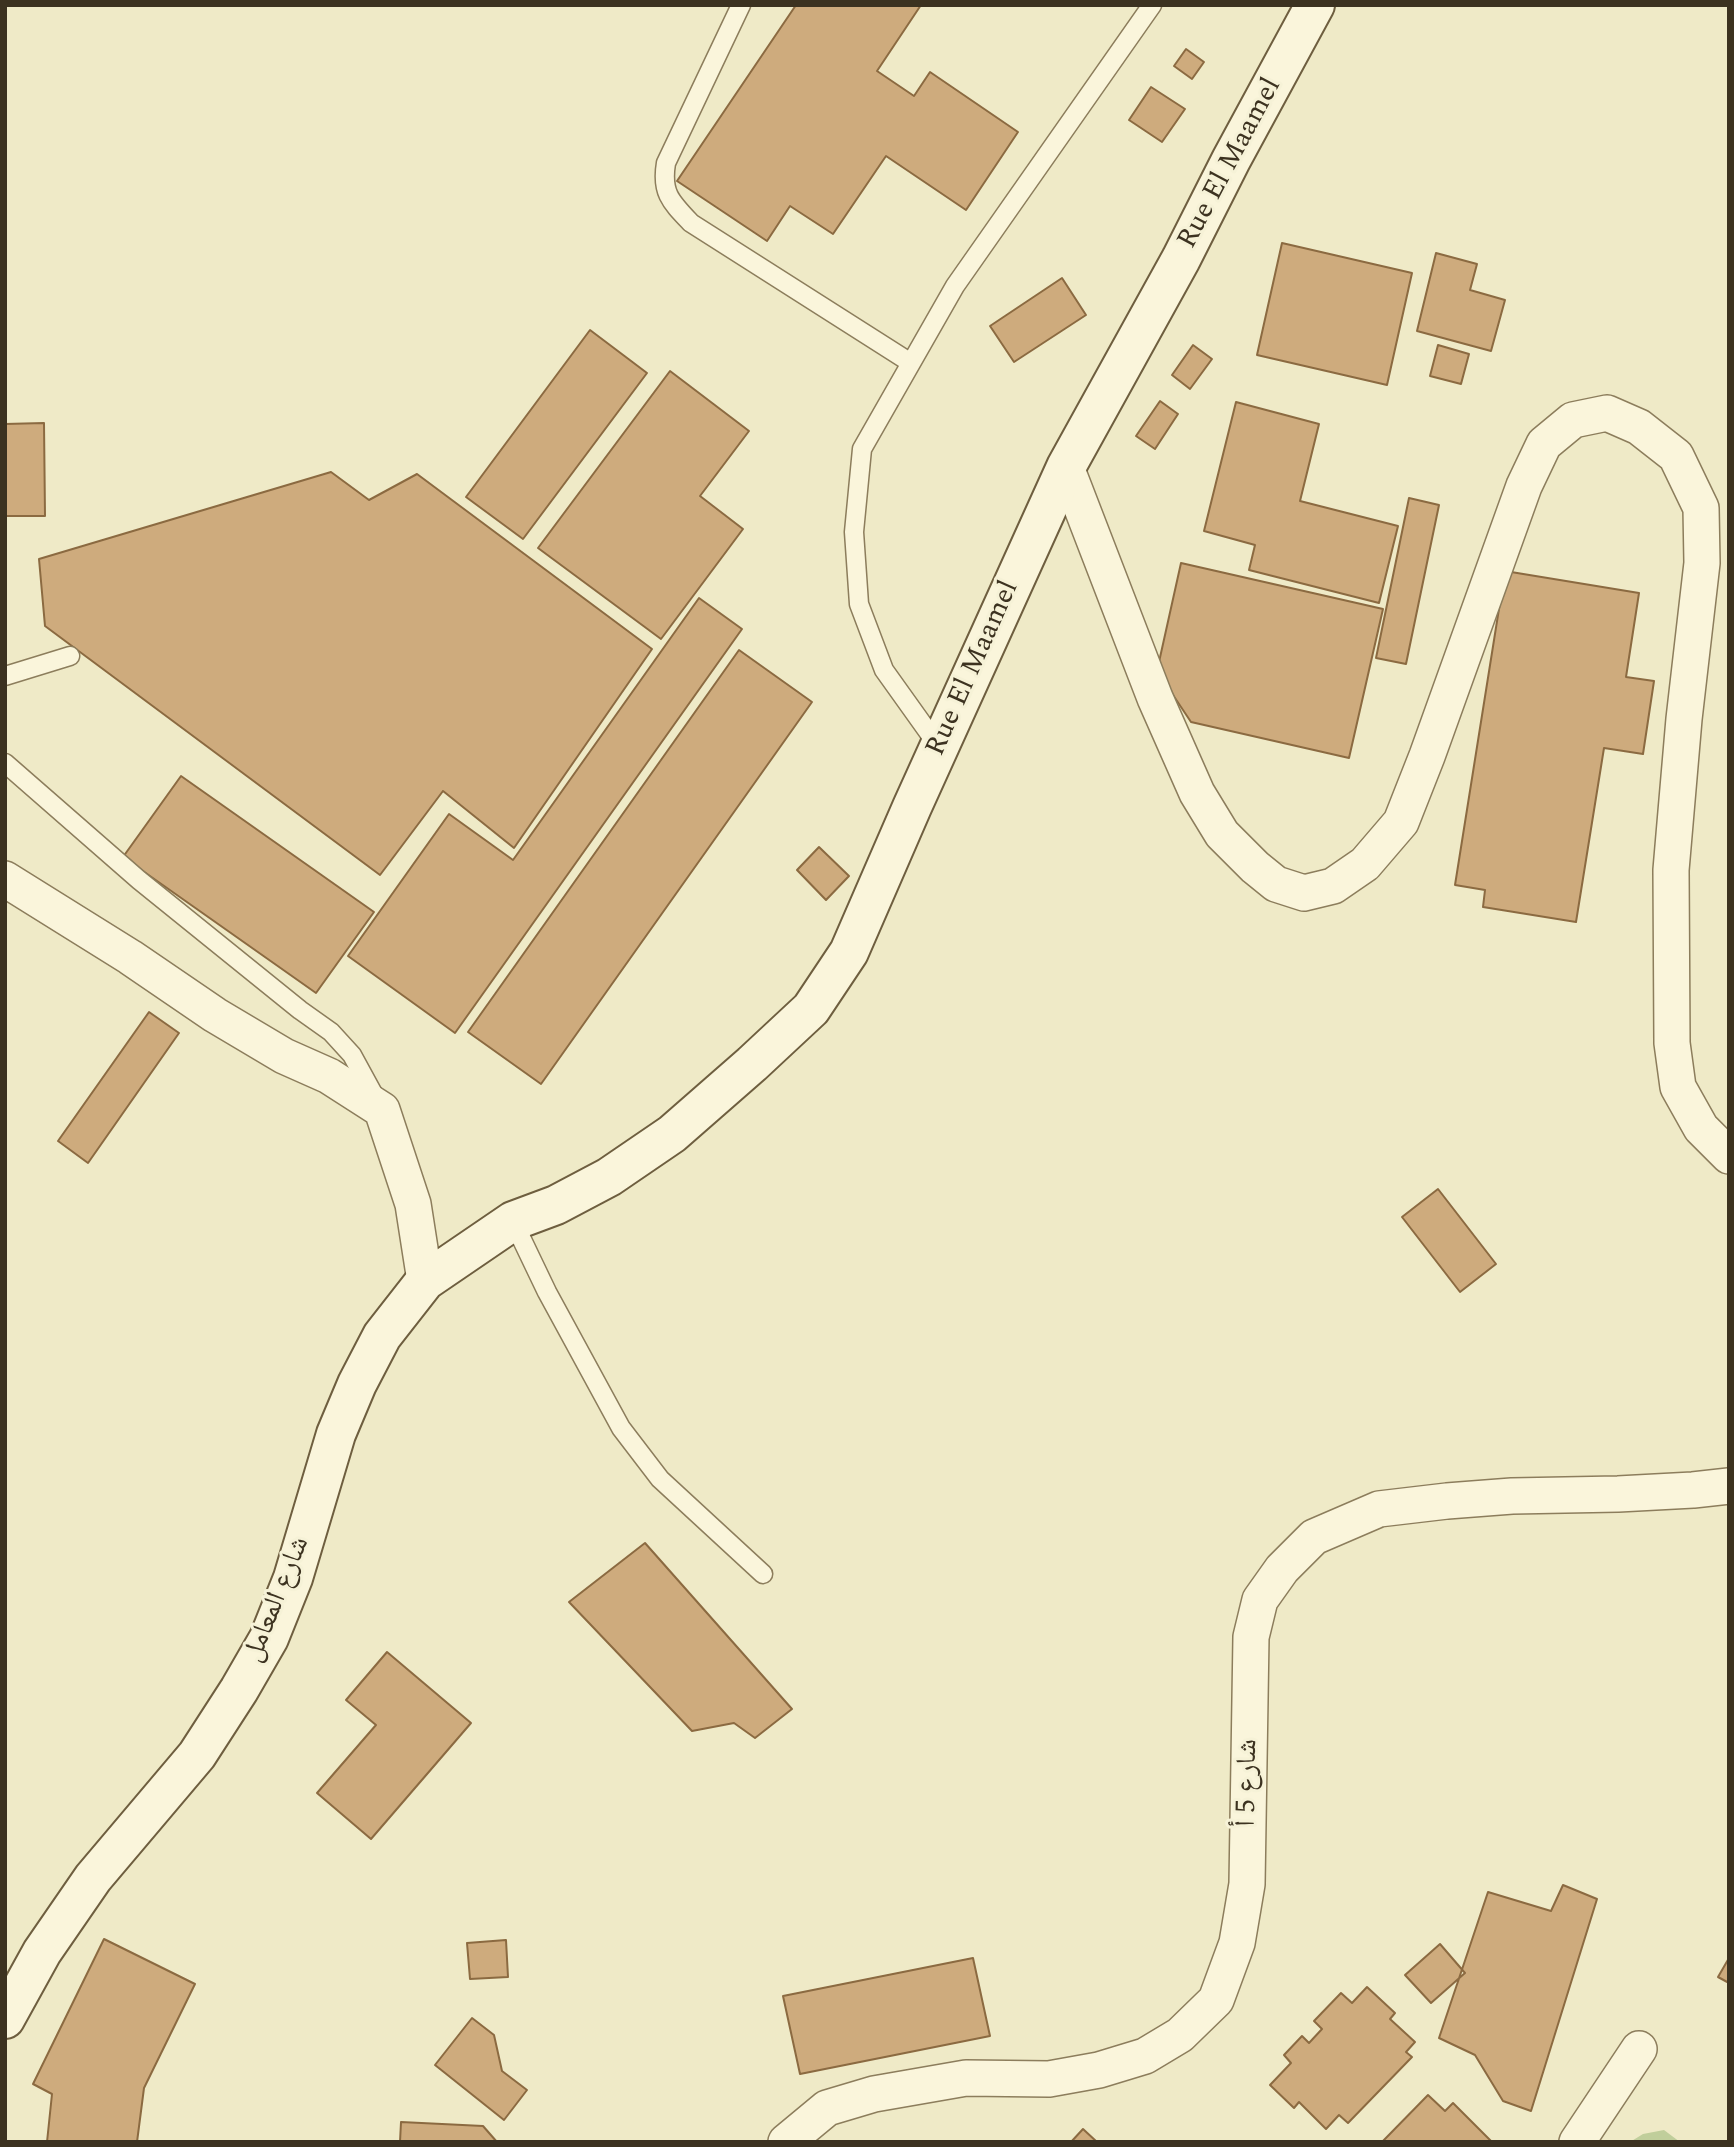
<!DOCTYPE html>
<meta charset="utf-8">
<style>
body{margin:0}
#map{position:relative;width:1734px;height:2147px;overflow:hidden;background:#efeac7;font-family:Spectral,serif}
canvas{display:block}
.frame{position:absolute;inset:0;border:7px solid #3c3220;pointer-events:none}
</style>
<div id="map">
<canvas width="1734" height="2147"></canvas>
<div class="frame"></div>
</div>
<script>
const ctx = document.querySelector('canvas').getContext('2d');
ctx.lineJoin = 'round';
function fill(path, color) { ctx.fillStyle = color; ctx.fill(path, 'evenodd'); }
function trace(path, color, width, dash) { ctx.strokeStyle = color; ctx.lineWidth = width; ctx.lineCap = dash ? 'butt' : 'round'; ctx.setLineDash(dash || []); ctx.stroke(path); }
function label(font, color, halo, rows, align = 'center') {
  ctx.font = font + ' Spectral,"Noto Naskh Arabic",serif'; ctx.lineWidth = 6; ctx.setLineDash([]); ctx.textBaseline = 'middle'; ctx.strokeStyle = halo; ctx.fillStyle = color; for (const [text, x, y, turn = 0] of rows) {
    ctx.save(); ctx.translate(x, y); ctx.rotate((+turn || 0) * Math.PI / 180); ctx.textAlign = isNaN(turn) ? turn : align; if (halo) ctx.strokeText(text, 0, 0); ctx.fillText(text, 0, 0); ctx.restore();
  }
}
fill(new Path2D(`
 M1664,2130L1680,2142H1630L1643,2134Z`), '#c0ce9b');
const building = new Path2D(`
 M796,5H921L877,71L914,96L930,72L1018,132L966,210L886,156L833,234L790,206L767,241L677,181Z
 M1186,49L1204,62L1192,79L1174,66Z
 M1151,87L1185,109L1162,142L1129,120Z
 M1282,243L1412,273L1387,385L1257,355Z
 M1436,253L1477,264L1470,290L1505,300L1491,351L1417,331Z
 M1062,278L1086,315L1014,362L990,326Z
 M590,330L647,373L523,539L466,497Z
 M1193,345L1212,359L1190,389L1172,375Z
 M1438,345L1469,354L1461,384L1430,376Z
 M670,371L749,431L700,496L743,529L661,639L538,548Z
 M1160,401L1178,414L1155,449L1136,436Z
 M1236,402L1319,424L1300,501L1398,526L1379,603L1249,570L1255,545L1204,531Z
 M44,423L45,516H5V424Z
 M331,472L369,500L417,474L652,649L514,848L443,791L380,875L45,626L39,559Z
 M1409,498L1439,505L1406,664L1376,658Z
 M1181,563L1383,609L1349,758L1191,722L1157,671Z
 M1505,571L1639,593L1626,677L1654,681L1643,754L1604,748L1576,922L1483,907L1485,890L1455,885Z
 M699,598L742,629L455,1033L348,956L449,814L513,860Z
 M739,650L812,702L541,1084L468,1032Z
 M181,776L374,912L316,993L123,857Z
 M819,847L849,876L826,900L797,870Z
 M149,1012L179,1033L88,1163L58,1141Z
 M1438,1189L1496,1264L1460,1292L1402,1217Z
 M645,1543L792,1709L755,1738L734,1723L692,1731L569,1602Z
 M387,1652L471,1723L371,1839L317,1793L376,1725L346,1700Z
 M1563,1885L1597,1899L1531,2111L1503,2101L1475,2055L1439,2038L1488,1892L1551,1911Z
 M104,1939L195,1984L144,2088L137,2142H47L52,2094L33,2084Z
 M506,1940L508,1977L470,1979L467,1943Z
 M1440,1944L1465,1973L1431,2003L1405,1975Z
 M973,1958L990,2036L800,2074L783,1996Z
 M1729,1958V1983L1718,1977Z
 M1367,1987L1395,2013L1390,2019L1415,2042L1406,2052L1412,2057L1348,2123L1339,2115L1326,2129L1299,2102L1294,2108L1270,2085L1291,2063L1284,2055L1302,2036L1309,2043L1322,2029L1314,2021L1341,1993L1352,2003Z
 M472,2018L494,2035L502,2071L527,2090L504,2120L435,2065Z
 M1428,2095L1445,2111L1453,2103L1492,2142H1382Z
 M401,2122L483,2126L497,2142H400Z
 M1083,2129L1097,2142H1071Z`);
fill(building, '#ceab7d');
trace(building, '#8b6a41', 2);
const lane = new Path2D(`
 M741,5L666,163C661,193 671,202 691,223L911,363
 M5,676L70,656
 M939,747L884,670L859,604L854,532L862,449L955,286L1152,5
 M5,763L139,880L300,1010L331,1032L352,1055L376,1099
 M513,1221L547,1292L621,1428L660,1479L763,1574`);
const street = new Path2D(`
 M1066,467L1155,698L1197,793L1222,834L1255,867L1276,884L1304,893L1333,886L1365,864L1401,822L1427,756L1524,486L1544,444L1573,420L1607,413L1639,427L1676,456L1701,508L1702,563L1684,719L1671,870L1672,1043L1678,1087L1701,1128L1729,1156
 M5,879L130,957L215,1015L284,1056L329,1076L382,1110L413,1204L425,1281
 M786,2142L827,2108L874,2094L966,2078L1049,2079L1099,2070L1145,2056L1180,2035L1216,2000L1237,1943L1247,1884L1251,1637L1260,1600L1282,1569L1314,1537L1379,1509L1447,1501L1512,1496L1618,1494L1693,1490L1729,1486
 M1577,2142L1639,2049`);
const secondary = new Path2D(`
 M5,2019L42,1952L93,1878L197,1755L239,1690L269,1638L293,1578L336,1434L357,1384L382,1336L425,1281L513,1221L556,1205L609,1177L672,1134L752,1064L811,1009L849,952L912,807L1066,467L1181,259L1231,160L1315,5`);
trace(lane, '#8c7d5c', 21);
trace(street, '#8c7d5c', 38);
trace(secondary, '#6e5e3f', 42);
trace(lane, '#faf5db', 18);
trace(street, '#faf5db', 35);
trace(secondary, '#faf5db', 38);
label('28px', '#3c3220', '#f6f2d7', [
 ["Rue El Maamel",1231,164,-62],
 ["Rue El Maamel",974,669,-66],
 ["شارع المعامل",278,1600,-68],
 ["شارع 5 أ",1249,1783,-89]
]);
</script>
